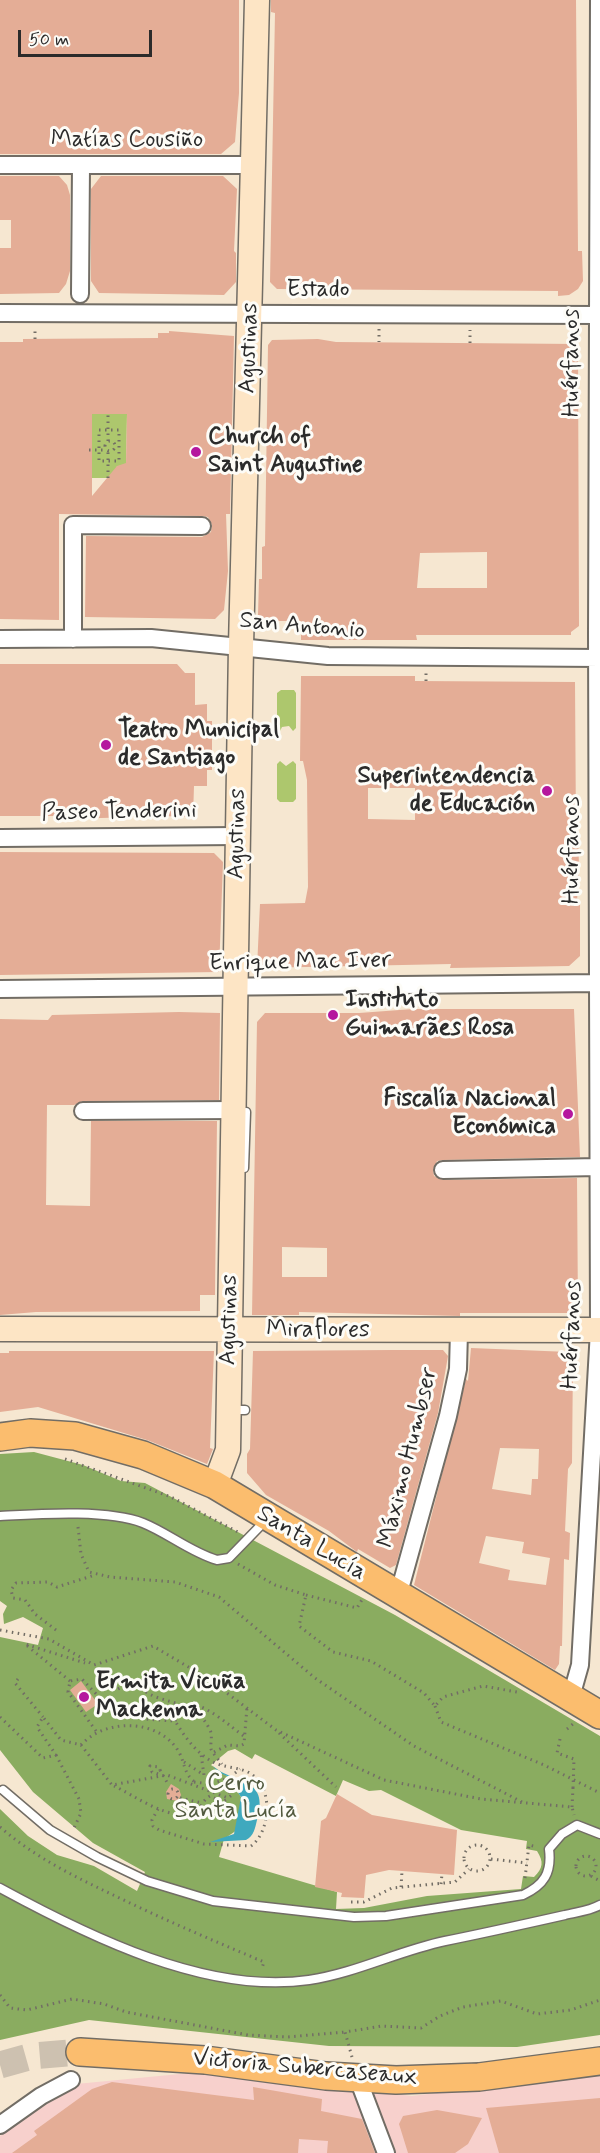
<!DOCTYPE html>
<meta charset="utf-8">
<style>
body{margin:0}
#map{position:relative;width:600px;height:2153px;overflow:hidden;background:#f6e7d1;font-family:Mynerve,sans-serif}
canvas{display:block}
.scale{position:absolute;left:18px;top:30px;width:134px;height:27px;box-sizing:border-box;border:3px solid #2b2b2b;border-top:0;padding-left:8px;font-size:18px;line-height:21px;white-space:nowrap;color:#2b2b2b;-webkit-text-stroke:4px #fdfcf7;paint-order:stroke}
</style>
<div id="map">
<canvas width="600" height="2153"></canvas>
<div class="scale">50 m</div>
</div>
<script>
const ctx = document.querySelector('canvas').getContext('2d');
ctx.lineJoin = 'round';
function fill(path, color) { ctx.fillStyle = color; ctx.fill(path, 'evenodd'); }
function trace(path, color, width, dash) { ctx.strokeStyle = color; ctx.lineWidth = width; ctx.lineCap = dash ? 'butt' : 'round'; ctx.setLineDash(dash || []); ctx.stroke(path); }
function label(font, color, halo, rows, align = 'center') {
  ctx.font = font + ' Mynerve,sans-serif'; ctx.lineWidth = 6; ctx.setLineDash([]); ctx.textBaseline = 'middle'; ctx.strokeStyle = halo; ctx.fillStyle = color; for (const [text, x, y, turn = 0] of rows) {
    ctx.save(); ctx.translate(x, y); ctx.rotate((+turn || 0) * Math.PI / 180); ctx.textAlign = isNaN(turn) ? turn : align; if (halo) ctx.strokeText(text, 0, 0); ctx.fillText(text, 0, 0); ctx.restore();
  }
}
fill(new Path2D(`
 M211,2071L412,2096L600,2072V2153H0V2136L76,2084Z`), '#f7d0cc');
fill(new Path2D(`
 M90,414H127L126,468L117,466L115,478H89Z
 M281,690H294L296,693V728L293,731L289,726L282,727L280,731L277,728V693Z
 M280,761L286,766L293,761L296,764V799L293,802H280L277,799V764Z`), '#adc76d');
fill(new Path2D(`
 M34,1452L83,1465L121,1481L145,1483L395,1615L600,1736V2035L517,2047L329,2046L89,2020L0,2040V1809L28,1836L57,1855L94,1866L137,1891L145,1872L93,1843L33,1792L0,1750V1637L38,1645L43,1628L23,1617L4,1624L3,1614L7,1606L0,1601V1454ZM235,1749L252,1759L255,1754L336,1796L343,1780L369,1791L381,1790L461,1830L527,1841L526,1849L537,1851C544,1862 543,1868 534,1877L523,1876L521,1889L427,1896L364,1908L336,1909L337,1892L219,1857L224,1839L237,1830L241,1797L227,1776L211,1765L228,1751Z`), '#8aac60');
fill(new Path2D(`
 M212,1765C230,1784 271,1775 257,1820C255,1828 254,1836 246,1840L210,1842L234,1834L241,1797L227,1776L218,1772Z`), '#3fa9be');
fill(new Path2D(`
 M0,0H239V93L235,142L221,154H0Z
 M271,0H576L578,251H582L583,281L578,289L569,295L558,296V291L277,289L270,282L275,13L271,12Z
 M0,176H59L67,185L70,195V271L66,284L59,293L0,294V248H11V220H0Z
 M101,176H223L237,189L234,251L236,253V282L224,295L99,293L91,281V189Z
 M169,331L234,336L230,514H226L228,571L224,610L215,619L85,617L86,536L202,537L211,532L212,525L208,517L202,516L59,514V620L0,619V342H23V339L158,338V333H169ZM92,414H127L126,463L117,466L92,496Z
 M318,339L336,342L578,344L579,626L571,632V635H416L417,640H301V621H265L258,615L259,579H262V547L265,546L268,345L272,340ZM487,552V588H417L420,553Z
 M0,664H177L185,673H195V705L207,704V721H212V770H207V786H194L193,817L161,816L160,819H137V817L65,819L64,816H0Z
 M301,676H415V681L575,682L576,834H578L579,866L577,902H580V956L569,966L450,968L451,964L257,968L260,904L305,903L308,887L307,780L303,761H300ZM368,788H415V820L368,819Z
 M0,852L214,853L223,862L219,972L0,975Z
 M413,1009H574L580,1157L443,1160L437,1161L433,1170L434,1176L443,1180L577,1178L578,1313H460V1316L299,1312V1315H252L257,1022L265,1013H359ZM282,1247L327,1248V1277H282Z
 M179,1012L220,1013L219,1100L83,1101L74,1105H47L46,1205L90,1206L91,1121H217L215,1295H200V1311L36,1312L0,1315V1019L48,1020L52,1015Z
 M471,1348L569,1352L573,1357L572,1463L568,1469L565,1531L570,1533L569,1560L564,1559L562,1646H560L559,1664L555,1670L414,1585L466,1379L468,1381ZM500,1448L539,1449L538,1479H532L531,1495L492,1489ZM486,1536L524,1542L522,1553L550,1558L546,1585L508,1580L510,1570L479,1563Z
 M392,1350H443L448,1356L438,1413L396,1565L390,1568L358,1549L357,1552L329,1531L266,1495L247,1473V1454L250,1449L253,1351Z
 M9,1351H214L210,1448L213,1449L207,1464L147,1440L38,1407L0,1412V1353H9Z
 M81,1681L98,1704L86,1712L70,1690Z
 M171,1784L179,1789L181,1795L178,1801L167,1799L166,1792Z
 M337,1794L372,1815L457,1830L454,1875L389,1870L366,1875L364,1898L341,1897L342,1893L315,1887L321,1821L326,1818Z
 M112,2082L254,2100L253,2087L322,2099L321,2111L362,2119L375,2153H327L328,2141L299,2139L298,2153H12L37,2135L34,2131L92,2089Z
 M600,2098V2153H499L486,2108Z
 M437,2110L482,2118L468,2144L455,2153H408L399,2124L403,2116Z`), '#e4ad96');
trace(new Path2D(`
 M0,2065L32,2056L80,2052`), '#cdc1b0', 27, [27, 14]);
const lane = new Path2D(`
 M244,1168L246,1112
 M229,1410H245
 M0,1516C38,1514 107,1509 143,1523C168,1533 190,1552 217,1560L229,1558L267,1519
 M3,1790L50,1830L97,1857L147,1881L213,1901L354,1917L386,1916L523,1895C544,1885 552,1873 549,1849L562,1834L577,1825L600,1834
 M0,1888C88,1936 207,1995 309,1980C356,1973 398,1951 445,1941C485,1933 525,1924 565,1915C576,1912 590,1911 600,1905`);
const street = new Path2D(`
 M0,165H254
 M80,294L81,166
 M0,313L600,315
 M0,639L151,638L328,656L600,658
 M73,639V525L202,526
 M0,838L238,836
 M0,989L600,983
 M83,1111L234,1110
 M443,1170L598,1167
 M398,1596L448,1416L458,1369L459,1331
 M571,1697L580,1665L599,1330L597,634L599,0
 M358,2079L386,2153
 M0,2125L41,2096L71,2080`);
const secondary = new Path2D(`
 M0,1329L600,1330
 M215,1485L228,1450L241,646L257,0`);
const primary = new Path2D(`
 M0,1437L30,1433L75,1436L143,1455L215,1485L600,1715
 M80,2052L205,2060L326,2076L396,2080L479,2077L600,2061`);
trace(lane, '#726d65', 11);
trace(street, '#726d65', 20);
trace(secondary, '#726d65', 27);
trace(primary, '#726d65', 30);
trace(new Path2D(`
 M379,329V342
 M35,339V330
 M470,343V330
 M99,430H119V461H99Z
 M105 446a5 5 0 1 1 10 0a5 5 0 1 1-10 0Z
 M108,441V414
 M89,450H107
 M108,478V451
 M426,681V673
 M65,1459L171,1497L238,1532
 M78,1527L81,1554L89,1572L110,1577L175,1582L219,1597L315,1678L414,1746L522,1802
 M238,1564L275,1585L306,1595L299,1626L333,1652L371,1661L424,1693L435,1706L443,1697L483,1686L517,1692
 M306,1595L357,1608L363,1598
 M0,1630L49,1639L94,1665L153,1646L207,1678L276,1730L384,1780L481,1799L572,1807L574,1815
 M56,1630L35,1614L25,1600L13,1598L11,1590L16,1583L48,1582L57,1587L95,1575
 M18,1679L15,1683L43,1717
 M70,1681L25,1644L85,1663
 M118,1689C133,1679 142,1692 156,1697C178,1705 198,1705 210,1730C213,1736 210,1743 211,1749C213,1754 219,1760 222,1764
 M185,1705C201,1699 232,1728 245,1737
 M435,1706L441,1722L544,1765L600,1793
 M0,1717L43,1758L56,1755L37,1727L43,1717L61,1740L81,1745L112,1785L167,1775L228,1798L232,1795L218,1781
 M175,1721L185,1705
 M567,1729L573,1724
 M96,1731L68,1692L70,1681L82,1679C118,1718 122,1718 175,1721
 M279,1733L336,1787
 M560,1739L557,1753L574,1759
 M81,1745C104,1719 156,1718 177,1749C185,1760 183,1774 195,1782
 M214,1752L228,1745L240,1746L244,1744L247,1707
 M56,1755L79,1799L81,1813L73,1830
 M184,1762L204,1775L201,1754
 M235,1773L240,1769
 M158,1774L152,1772L150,1766L159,1767L160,1770
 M194,1782L211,1784L226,1779
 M114,1786C134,1795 171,1823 194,1812C202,1809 202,1800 210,1796L222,1802L228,1799
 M168 1794a5 5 0 1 1 10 0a5 5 0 1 1-10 0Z
 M180,1798L202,1803
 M572,1807L573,1788
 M158,1809L152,1820L153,1826L159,1830L204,1844L251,1846C269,1833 273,1794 256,1778C245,1766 226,1769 213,1762C196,1753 185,1737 175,1721
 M0,1827C39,1861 84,1881 130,1903C174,1924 219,1943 264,1962L262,1968
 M464 1858a13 13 0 1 1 26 0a13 13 0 1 1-26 0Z
 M576 1866a10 10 0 1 1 20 0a10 10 0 1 1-20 0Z
 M491,1859L527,1863
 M591,1876L600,1881
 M525,1878L529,1845L537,1847
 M441,1884L442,1874
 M401,1887L402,1871
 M351,1902H364L392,1888L455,1882L469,1869
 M0,1995L10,2008L27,2010L72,1999L104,2004L126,2012L248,2035L287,2037L345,2032
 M352,2057L345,2032L382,2026L421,2028L440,2016L463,2007L501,2001L537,2014L571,2010L600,2000`), '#726d65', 3, [1.5, 4.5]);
trace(lane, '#fff', 8);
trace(street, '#fff', 16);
trace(secondary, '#fde5c5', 24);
trace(primary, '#fbbd6e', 27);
trace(new Path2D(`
 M160,1770L168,1784
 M573,1788L574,1759`), '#726d65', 3, [1.5, 4.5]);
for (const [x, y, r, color] of [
 [196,452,6,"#b5179e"],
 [106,745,6,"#b5179e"],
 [547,791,6,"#b5179e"],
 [333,1015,6,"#b5179e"],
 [568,1114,6,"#b5179e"],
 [84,1697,6,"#b5179e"]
]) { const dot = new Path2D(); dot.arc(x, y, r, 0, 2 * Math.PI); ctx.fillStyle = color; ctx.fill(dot); trace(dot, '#fdfcf7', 2); }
label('24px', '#2b2b2b', '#fdfcf7', [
 ["Matías Cousiño",127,141],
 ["Estado",318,291],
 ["Agustinas",250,348,-88],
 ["Huérfanos",573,363,-90],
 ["San Antonio",302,627,5],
 ["Paseo Tenderini",119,813,-1],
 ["Agustinas",238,834,-89],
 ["Huérfanos",573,850,-90],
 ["Enrique Mac Iver",300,963,-1],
 ["Agustinas",230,1320,-89],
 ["Miraflores",318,1331],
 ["Huérfanos",573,1335,-88],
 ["Máximo Humbser",409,1458,-76],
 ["Santa Lucía",311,1544,31],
 ["Victoria Subercaseaux",305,2069,5]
]);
label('bold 24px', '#2b2b2b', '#fdfcf7', [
 ["Church of",208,438],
 ["Saint Augustine",208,466],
 ["Teatro Municipal",118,731],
 ["de Santiago",118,759],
 ["Superintendencia",535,777,"right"],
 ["de Educación",535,805,"right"],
 ["Instituto",345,1001],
 ["Guimarães Rosa",345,1029],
 ["Fiscalía Nacional",556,1100,"right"],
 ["Económica",556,1128,"right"],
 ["Ermita Vicuña",96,1683],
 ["Mackenna",96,1711]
], 'left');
label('24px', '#525a3f', '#fdfcf7', [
 ["Cerro",236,1784],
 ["Santa Lucía",236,1812]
]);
</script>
